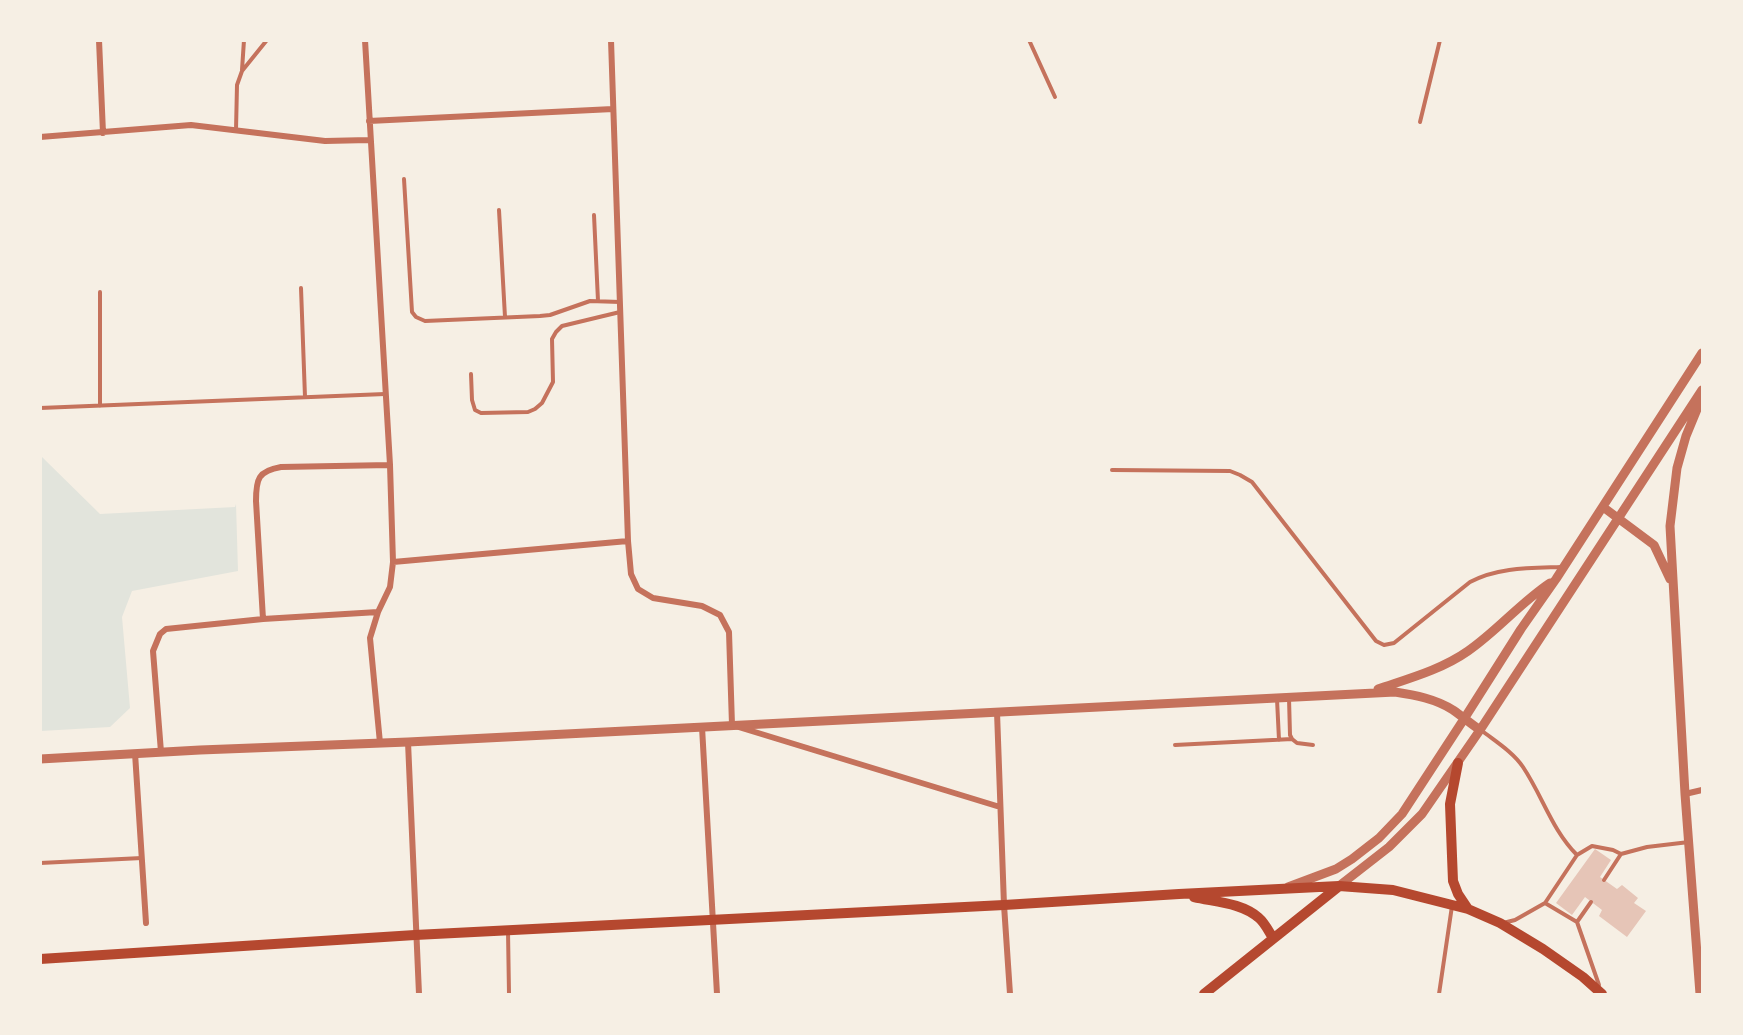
<!DOCTYPE html>
<style>
body{margin:0}
#map{position:relative;width:1743px;height:1035px;overflow:hidden;background:#f6efe4;font-family:"Golos Text",sans-serif}
canvas{display:block}
.frame{position:absolute;inset:0;border:42px solid #f6efe4;pointer-events:none}
</style>
<div id="map">
<canvas width="1743" height="1035"></canvas>
<div class="frame"></div>
</div>
<script>
const ctx = document.querySelector('canvas').getContext('2d');
ctx.lineJoin = 'round';
function fill(path, color) { ctx.fillStyle = color; ctx.fill(path, 'evenodd'); }
function trace(path, color, width, dash) { ctx.strokeStyle = color; ctx.lineWidth = width; ctx.lineCap = dash ? 'butt' : 'round'; ctx.setLineDash(dash || []); ctx.stroke(path); }
fill(new Path2D(`
 M41,456L100,514L235,507L236,504L238,571L132,591L122,617L130,708L110,727L41,731Z`), '#e2e4dc');
fill(new Path2D(`
 M1595,849L1611,860L1600,877L1617,889L1622,885L1638,898L1634,903L1646,911L1627,937L1599,916L1602,910L1585,897L1572,915L1556,903Z`), '#e6c5b7');
trace(new Path2D(`
 M1029,40L1055,97
 M242,70L244,40
 M1420,122L1440,40
 M236,130L237,85L242,71L267,40
 M404,179L412,312L416,317L425,321L540,316L550,315L590,301L620,302
 M499,210L505,317
 M594,215L598,301
 M301,288L305,397
 M471,374L472,400L475,410L481,413L528,412L535,409L542,403L553,382L552,339L556,332L562,326L620,312
 M100,406V292
 M40,408L385,394
 M1112,470L1230,471L1240,475L1252,482L1376,641L1384,645L1394,643L1470,582C1498,567 1530,568 1561,567
 M1289,698L1290,735L1292,739
 M1277,699L1279,740
 M1481,730C1495,741 1513,752 1523,767C1543,797 1552,830 1577,855L1592,846L1613,850L1621,854L1647,847L1689,842
 M1175,745L1292,739L1297,743L1313,745
 M40,863L142,858
 M1604,880L1621,854
 M1545,903L1577,922L1599,985
 M1577,922L1591,902
 M1503,923L1515,920L1545,903L1577,855
 M508,931L509,994
 M1439,994L1452,906`), '#c5725c', 4);
trace(new Path2D(`
 M99,40L103,133
 M365,40L390,465L393,562L390,587L378,612L370,638L380,743
 M611,40L628,541L631,574L638,589L653,598L702,606L720,615L729,632L732,725L1000,807
 M369,121L613,109
 M40,137L191,125L325,141L369,140
 M393,562L628,541
 M263,619L256,501C256,479 258,471 281,467L390,465
 M997,712L1004,905L1010,994
 M702,727L717,994
 M408,742L419,994
 M161,752L153,651L160,634L166,629L263,619L378,612
 M135,753L146,923
 M1685,794L1702,790`), '#c5725c', 6);
trace(new Path2D(`
 M1700,402L1686,436L1677,468L1670,526L1685,794L1700,994
 M1603,507L1654,545L1670,579
 M1378,689C1407,679 1441,670 1468,651C1497,631 1520,603 1550,583
 M40,759L200,750L408,742L1395,692C1415,695 1436,699 1453,710C1463,717 1471,724 1480,730
 M1339,886L1389,847L1422,814L1480,730L1702,390
 M1288,887L1336,869L1352,859L1379,838L1402,814L1464,719L1521,629L1556,579L1702,353`), '#c5725c', 9);
trace(new Path2D(`
 M1458,763L1450,804L1452,856L1453,881L1458,894L1468,909
 M1194,897C1216,902 1242,903 1259,918C1265,923 1269,932 1273,938
 M40,959L415,935L1004,905L1179,894L1339,886L1393,890L1468,909L1500,923L1543,949L1583,977L1602,994
 M1204,994L1338,887`), '#b5482f', 10);
</script>
